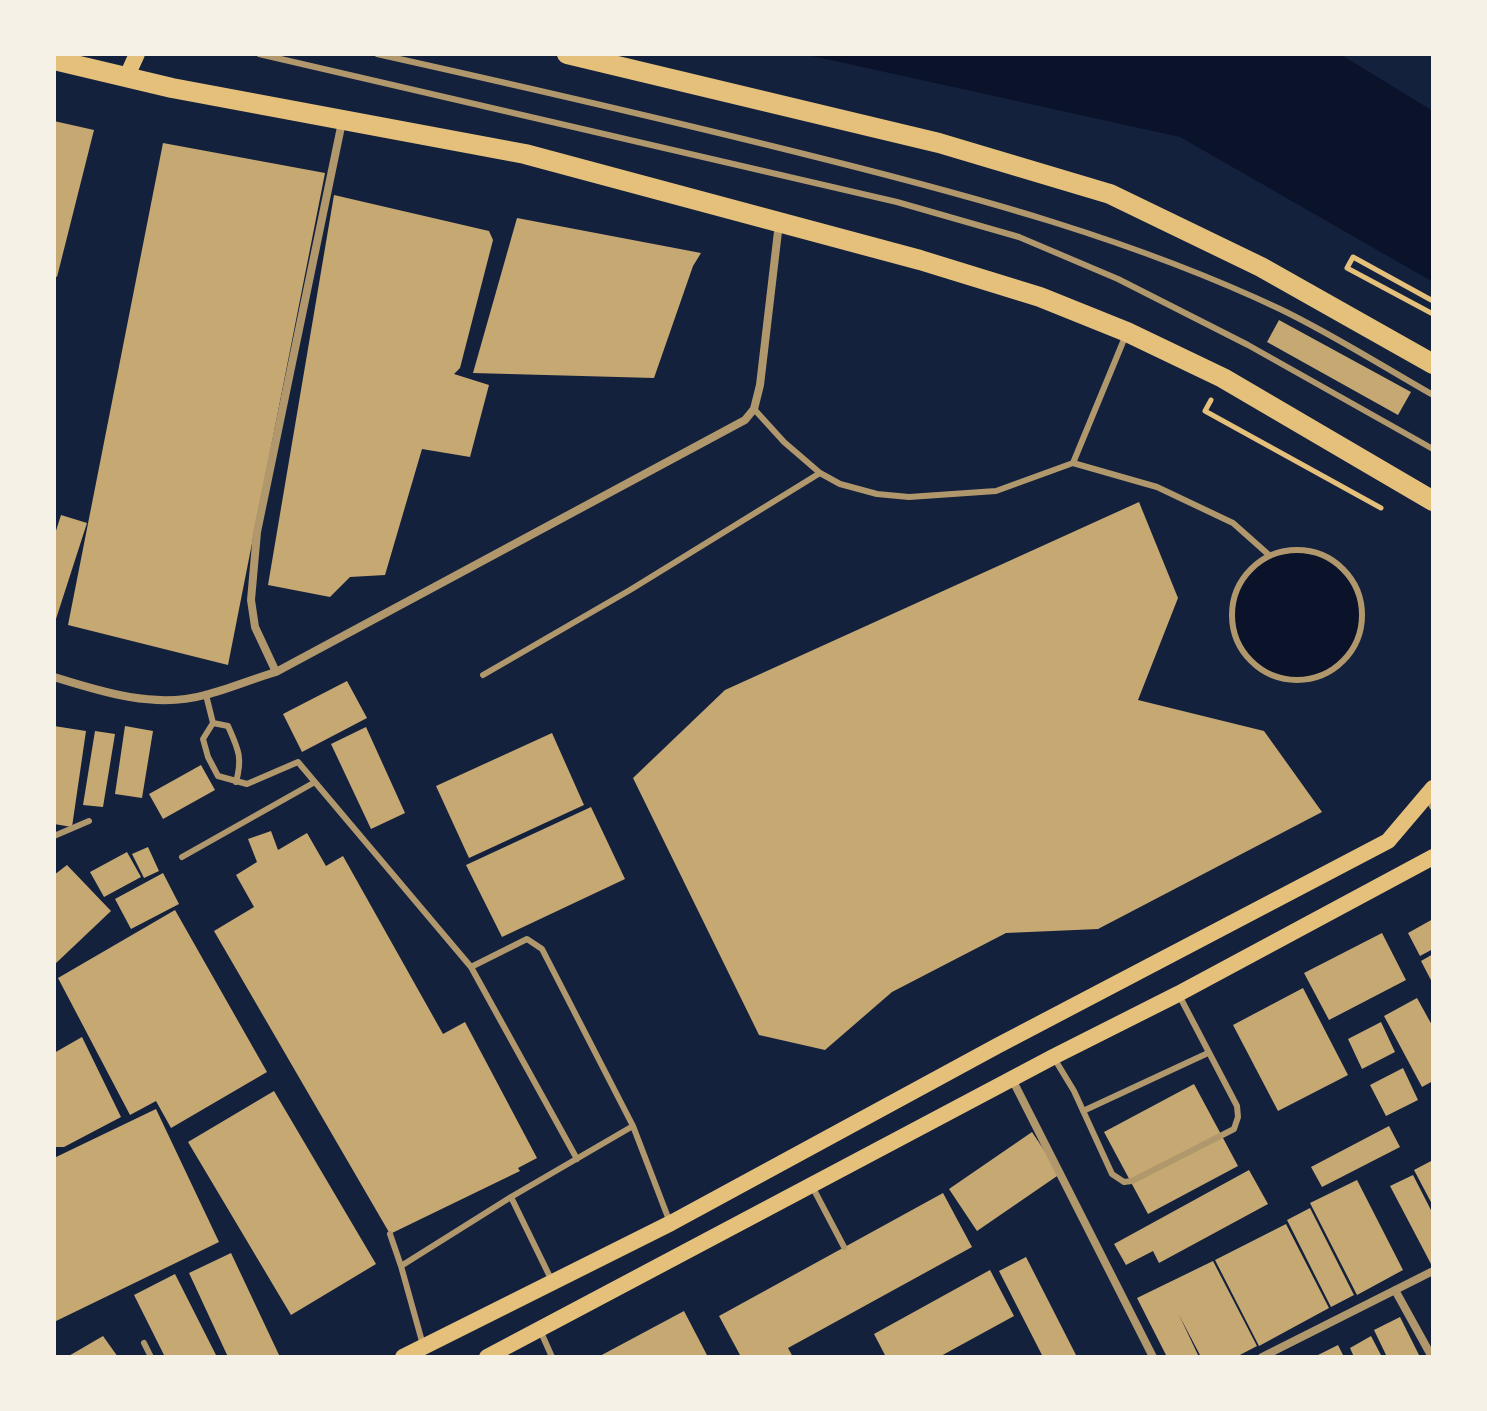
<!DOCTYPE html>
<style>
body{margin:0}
#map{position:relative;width:1487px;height:1411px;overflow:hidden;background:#14213d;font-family:"Sofia Sans Condensed",sans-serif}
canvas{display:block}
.frame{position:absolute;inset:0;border:56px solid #f6f1e7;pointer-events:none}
</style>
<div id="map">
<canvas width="1487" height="1411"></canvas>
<div class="frame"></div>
</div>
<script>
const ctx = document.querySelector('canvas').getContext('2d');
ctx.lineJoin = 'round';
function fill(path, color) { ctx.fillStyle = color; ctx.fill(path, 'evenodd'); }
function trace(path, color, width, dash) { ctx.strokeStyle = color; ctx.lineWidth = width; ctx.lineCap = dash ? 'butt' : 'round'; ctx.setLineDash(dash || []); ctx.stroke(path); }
fill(new Path2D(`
 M803,54H1340L1433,111V282L1180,137Z
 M1232 615a65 65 0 1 1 130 0a65 65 0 1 1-130 0Z`), '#0b132b');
fill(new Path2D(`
 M54,121L94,130L57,277L54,276Z
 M163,143L325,173L228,665L68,625Z
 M334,195L489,231L493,240L460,368L454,374L489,385L470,457L422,449L385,575L350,577L330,597L268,585Z
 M517,218L701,253L693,266L654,378L473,373Z
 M1279,320L1411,392L1398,415L1267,342Z
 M1139,502L1178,598L1138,700L1264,731L1322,812L1098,929L1006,933L892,992L825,1050L759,1035L633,778L725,690Z
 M61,515L87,523L55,622L54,537Z
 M347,681L367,718L302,752L283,714Z
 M54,726L86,731L72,827L54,824Z
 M125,726L153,731L142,798L115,794Z
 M366,727L405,813L371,829L331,744Z
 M95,731L115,734L103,807L83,805Z
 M552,733L584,805L469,858L436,786Z
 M201,765L215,790L163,819L149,794Z
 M591,807L625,879L502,937L466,865Z
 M271,831L278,850L307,833L326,866L343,856L443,1034L465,1022L537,1158L518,1168L520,1171L390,1234L214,931L254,907L236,875L257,862L248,839Z
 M148,847L159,871L144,878L132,854Z
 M127,852L141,877L104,897L90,872Z
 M67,865L111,911L54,965V875Z
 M163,873L179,904L131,929L115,899Z
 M175,910L267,1072L171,1128L156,1101L130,1115L58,978Z
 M1433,919V949L1420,956L1408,933Z
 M1382,933L1406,980L1329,1020L1304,973Z
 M1433,954V984L1421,961Z
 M1303,988L1348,1075L1278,1111L1233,1025Z
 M1417,998L1433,1027V1081L1422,1087L1384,1016Z
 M1381,1022L1395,1052L1362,1069L1348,1039Z
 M82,1037L121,1117L64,1147H54V1053Z
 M1403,1068L1418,1100L1386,1116L1370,1085Z
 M1194,1084L1238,1166L1148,1214L1104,1132Z
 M274,1091L376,1264L291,1315L188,1142Z
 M156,1109L219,1242L54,1322V1158Z
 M1389,1126L1400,1147L1322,1187L1311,1167Z
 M1032,1132L1060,1174L977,1231L949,1189Z
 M1433,1160V1206L1414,1170Z
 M1249,1170L1268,1204L1159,1263L1153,1251L1126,1265L1114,1244Z
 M1413,1175L1433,1214V1263L1431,1264L1390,1186Z
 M1357,1180L1403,1270L1357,1295L1310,1203Z
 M943,1193L972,1247L788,1348L793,1357H736L740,1355L719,1316Z
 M1310,1208L1354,1295L1331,1307L1287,1220Z
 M1286,1224L1329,1308L1259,1346L1215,1260Z
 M231,1253L280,1357H228L189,1273Z
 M1026,1257L1077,1357H1043L999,1271Z
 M1213,1261L1257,1346L1236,1357H1201L1179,1315L1199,1357H1167L1137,1298Z
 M990,1270L1014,1316L939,1357H886L874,1334Z
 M175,1274L217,1357H165L134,1295Z
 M684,1311L708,1357H598Z
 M1400,1317L1420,1357H1387L1374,1330Z
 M103,1336L118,1357H67Z
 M1371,1336L1382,1357H1354L1350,1348Z
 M1338,1345L1344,1357H1314Z`), '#c6a872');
trace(new Path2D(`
 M1433,301L1353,257L1347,268L1433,314
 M1211,400L1205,411L1381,508`), '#e5c07b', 5);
trace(new Path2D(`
 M259,54L897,202L1019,237L1118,279L1248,345L1433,449
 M377,54C525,87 673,121 820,158C976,197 1134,240 1280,309C1332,334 1382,366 1433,395
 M754,409L784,442L820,473L840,484L877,494L909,497L996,491L1073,463L1157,487L1233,523L1269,555
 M1073,463L1125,337
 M1232 615a65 65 0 1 1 130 0a65 65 0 1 1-130 0Z
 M483,675L630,590L820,473
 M206,695L213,723
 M213,723L203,739L208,757L218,776L247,784L298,762L471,967L577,1159
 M213,723L228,726C238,749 243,757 236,782
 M54,836L89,821
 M182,857L315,782
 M471,967L527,939L542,949L633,1126L669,1220
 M1054,1058L1074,1091L1112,1174L1124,1182L1132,1181L1234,1129L1238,1117L1237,1106L1180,997
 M1083,1111L1208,1053
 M813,1188L844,1247
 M511,1197L552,1281
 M390,1234L401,1266
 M540,1330L552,1357
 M144,1343L151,1357
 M423,1345L401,1266L511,1197L633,1126`), '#b1986c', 6);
trace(new Path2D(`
 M276,672L255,627L251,600L257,532L342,122
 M54,677C102,692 155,709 205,695C229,689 252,679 276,672L745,420L754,409L760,385L779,223
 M1428,795L1433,806
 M1012,1079L1153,1357
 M1395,1290L1432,1357
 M1262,1357L1433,1271`), '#b1986c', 8);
trace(new Path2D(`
 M127,76L137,54
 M403,1357L671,1223L997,1046L1388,841L1433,788
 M487,1357L1053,1057L1178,994L1433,857`), '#e5c07b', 16);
trace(new Path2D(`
 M567,54L939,143L1110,194L1261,267L1433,364
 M54,60L172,88L525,154L920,260L1040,297L1127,332L1223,378L1433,501`), '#e5c07b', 20);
</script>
